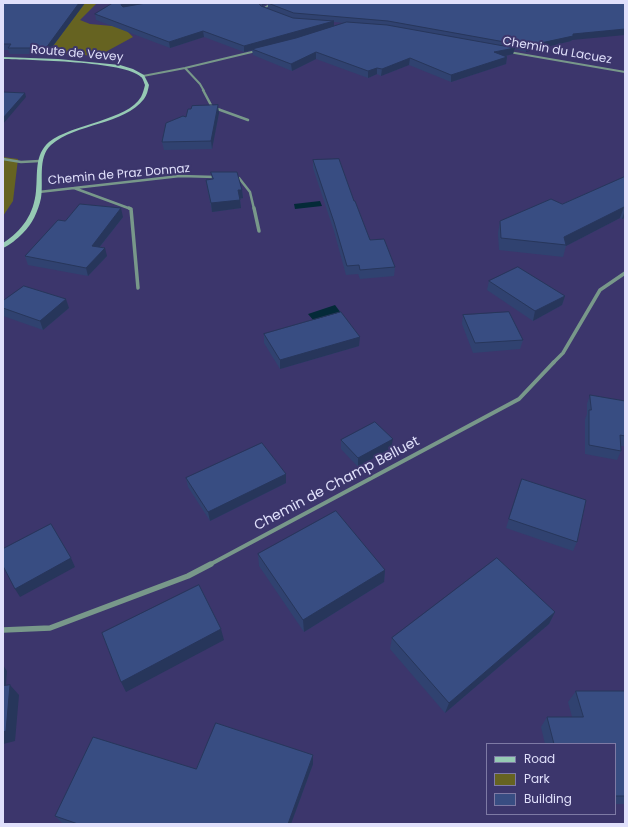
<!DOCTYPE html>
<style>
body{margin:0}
#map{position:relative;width:628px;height:827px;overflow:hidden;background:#3c366c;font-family:Poppins,sans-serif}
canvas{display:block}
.frame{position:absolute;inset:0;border:4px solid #e0e0fb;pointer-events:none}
.legend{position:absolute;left:486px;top:743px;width:130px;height:72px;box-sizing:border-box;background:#3c366c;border:1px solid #7e7aa5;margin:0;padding:5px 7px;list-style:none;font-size:12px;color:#e0e0fb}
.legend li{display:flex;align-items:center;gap:8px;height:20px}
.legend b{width:20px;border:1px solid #7e7aa5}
</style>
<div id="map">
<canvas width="628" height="827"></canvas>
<div class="frame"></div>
<ul class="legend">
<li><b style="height:5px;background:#96cab4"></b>Road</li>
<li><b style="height:11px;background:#666321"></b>Park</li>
<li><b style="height:11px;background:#384d82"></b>Building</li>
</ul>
</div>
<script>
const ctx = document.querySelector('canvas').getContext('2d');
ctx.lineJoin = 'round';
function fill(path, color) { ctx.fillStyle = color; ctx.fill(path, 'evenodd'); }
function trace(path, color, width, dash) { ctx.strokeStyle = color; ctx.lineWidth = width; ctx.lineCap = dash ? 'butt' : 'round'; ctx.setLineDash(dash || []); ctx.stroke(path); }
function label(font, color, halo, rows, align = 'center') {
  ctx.font = font + ' Poppins,sans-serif'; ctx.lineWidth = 4; ctx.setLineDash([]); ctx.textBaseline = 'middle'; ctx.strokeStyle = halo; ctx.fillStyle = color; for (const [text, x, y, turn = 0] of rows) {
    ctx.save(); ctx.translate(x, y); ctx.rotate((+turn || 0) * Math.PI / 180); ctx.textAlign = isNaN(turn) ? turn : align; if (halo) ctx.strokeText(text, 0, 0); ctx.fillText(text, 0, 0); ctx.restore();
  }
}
fill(new Path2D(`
 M58,3L64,5L97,3L80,20L90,24L123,27L133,37L98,56L67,54L46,41Z
 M3,157L18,159L13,201L3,216Z`), '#666321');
fill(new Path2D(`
 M320,201L322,206L295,209L294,204Z
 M335,305L341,313L314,321L308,314Z`), '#042a38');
trace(new Path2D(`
 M263,9L272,3
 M509,52L625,72
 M185,68L200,84L204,91
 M143,76L185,68L256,51`), '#78988a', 2);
trace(new Path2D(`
 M203,90L212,107L248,120
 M3,159L21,162L40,161
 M235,178H239L250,192L254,209
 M74,188L131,209
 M39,192L180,176L216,177`), '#78988a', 2.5);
trace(new Path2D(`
 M129,208L131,209L138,288
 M254,208L259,231
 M553,363L563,353L600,290L625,273`), '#78988a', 3.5);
trace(new Path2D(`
 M209,565L519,399L554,362`), '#78988a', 4);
trace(new Path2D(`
 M3,630L50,628L188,576L211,564`), '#78988a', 5.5);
fill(new Path2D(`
 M3,57L58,59L120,65L133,69L144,75L149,85C148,90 147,95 144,99C124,125 76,123 51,145C37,158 44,182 41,198C38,212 32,224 23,233C17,239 10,245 3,248V243C22,231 34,214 36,191C38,174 34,155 49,142C72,124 128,120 141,97C143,93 144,89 145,85C144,83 143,78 141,77C126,61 28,60 3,59Z`), '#96cab4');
fill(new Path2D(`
 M3,3H85L47,54H10L8,50H3Z
 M259,3H625L572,40L571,41L526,52L514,49L513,54L505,56L507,57L506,64L451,82L409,65L381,76L377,74L368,78L316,59L292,71L253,55L252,50L244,52L204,37L170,48L96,20L95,14L261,6L268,8V3L262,6ZM334,22L344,23L334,26Z
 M219,113L212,149L164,150L162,142L186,117Z
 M313,160L354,201L370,240L395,267L394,276L360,279L358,274L346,275L334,231L313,168Z
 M211,172L242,190L243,198L240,199L241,208L212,212L207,188L206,180L212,179Z
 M625,177V218L622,219L620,218L566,246L563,257L499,250L498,233L500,221L562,204Z
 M123,217L100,247L107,256L88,276L28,265L25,256L65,221Z
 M489,281L565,296L562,305L533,321L487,290Z
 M3,301L69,308L43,330L3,316Z
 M463,315L523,340L520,349L473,353L462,324Z
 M264,334L359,346L280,369L264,343Z
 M590,395L625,401V446H621V451L617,460L585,454V419L587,414V404Z
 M341,440L391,448L358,467L341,449Z
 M186,478L286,483L210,521L188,487Z
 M522,479L577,542L573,551L506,528Z
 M258,554L385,570L384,582L304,632L259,566Z
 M555,612L549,624L445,713L390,649L392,638Z
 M576,691H625V804H615V744H545L541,727L547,717H572L568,702Z
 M313,755V764L291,824H63L55,816L196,769Z`), '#304270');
fill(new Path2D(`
 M79,3H85L47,54L46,48Z
 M122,3H149L124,8L121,5Z
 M262,3H268L262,6Z
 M334,21V27L254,50L252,49V50L244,52V46Z
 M625,29V35L572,40L571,41L526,52L527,46L573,34Z
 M203,31L204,37L170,48L169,42Z
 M515,48L513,54L493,59L494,52Z
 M316,52V59L292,71L291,64Z
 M507,57L506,64L451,82V75Z
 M410,58L409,65L381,76L382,69Z
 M377,68V74L368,78V71Z
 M25,93L26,97L3,124V118Z
 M218,105L219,113L212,149L211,141Z
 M238,190H242L243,198L238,199Z
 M240,200L241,208L212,212L211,203Z
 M624,207L620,218L566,246L564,237Z
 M121,208L123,217L94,254L92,246Z
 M625,210V218L622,219Z
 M105,248L107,256L88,276L86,268Z
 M565,296L562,305L533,321L535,311Z
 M66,299L69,308L43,330L40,321Z
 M360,337L359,346L280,369V360Z
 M393,439L391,448L358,467V458Z
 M286,474V483L210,521L208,512Z
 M71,558L75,567L20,597L15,589Z
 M385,570L384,582L304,632L303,620Z
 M555,612L549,624L445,713L449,703Z
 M221,629L224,640L126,692L121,682Z
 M3,665L7,671L5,698L3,696Z
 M10,685L19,695L15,741L3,744V732Z
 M313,755V764L291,824H288Z`), '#27365b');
const building = new Path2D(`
 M3,3H79L46,48H8L11,44H3Z
 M113,3H122L121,5L123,7L146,3H258L261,6L293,18L334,21L244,46L203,31L169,42L95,14Z
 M268,3H625V29L573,34V36L527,46L388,21L294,13Z
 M347,22L387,25L515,48L494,52L507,57L451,75L410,58L382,69L377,68L368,71L316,52L291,64L252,49L296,38Z
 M3,92L25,93L3,118Z
 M218,105L211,141L162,142L166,123L183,116L186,117L188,109H191L192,106Z
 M339,159L354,201H355L370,240L384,239L395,267L360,270L359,265L347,266L334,222L313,160Z
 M211,172H237L242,190H238L240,200L211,203L206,180L213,179Z
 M624,177H625V207H624L564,237L566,245L501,238L500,221L551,199L562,204Z
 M80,204L121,208L92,246L105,248L86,268L25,256L58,220L65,221Z
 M518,267L565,296L535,311L489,281Z
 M24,286L66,299L40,321L3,308V301Z
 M341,312L360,337L280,360L264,334Z
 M509,312L523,340L475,343L463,315Z
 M590,395L625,401V436L620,435L621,451L589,445V410H591Z
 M375,422L393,439L358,458L341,440Z
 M262,443L286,474L208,512L186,478Z
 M522,479L586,500L577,542L509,519Z
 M336,511L385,570L303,620L258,554Z
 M51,524L71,558L15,589L3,566V549Z
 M497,558L555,612L449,703L392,638Z
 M199,585L221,629L121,682L102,633Z
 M10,685L6,731L3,732V686Z
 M576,691H625V796H615V744H554L547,717H583Z
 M216,723L313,755L288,824H78L55,816L93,737L196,769Z`);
fill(building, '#384d82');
trace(building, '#27365b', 1);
label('12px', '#e0e0fb', '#3c366c', [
 ["Chemin du Lacuez",557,51,10],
 ["Route de Vevey",77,54,5],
 ["Chemin de Praz Donnaz",119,175,-5]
]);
label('14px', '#e0e0fb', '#3c366c', [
 ["Chemin de Champ Belluet",337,484,-28]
]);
</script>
